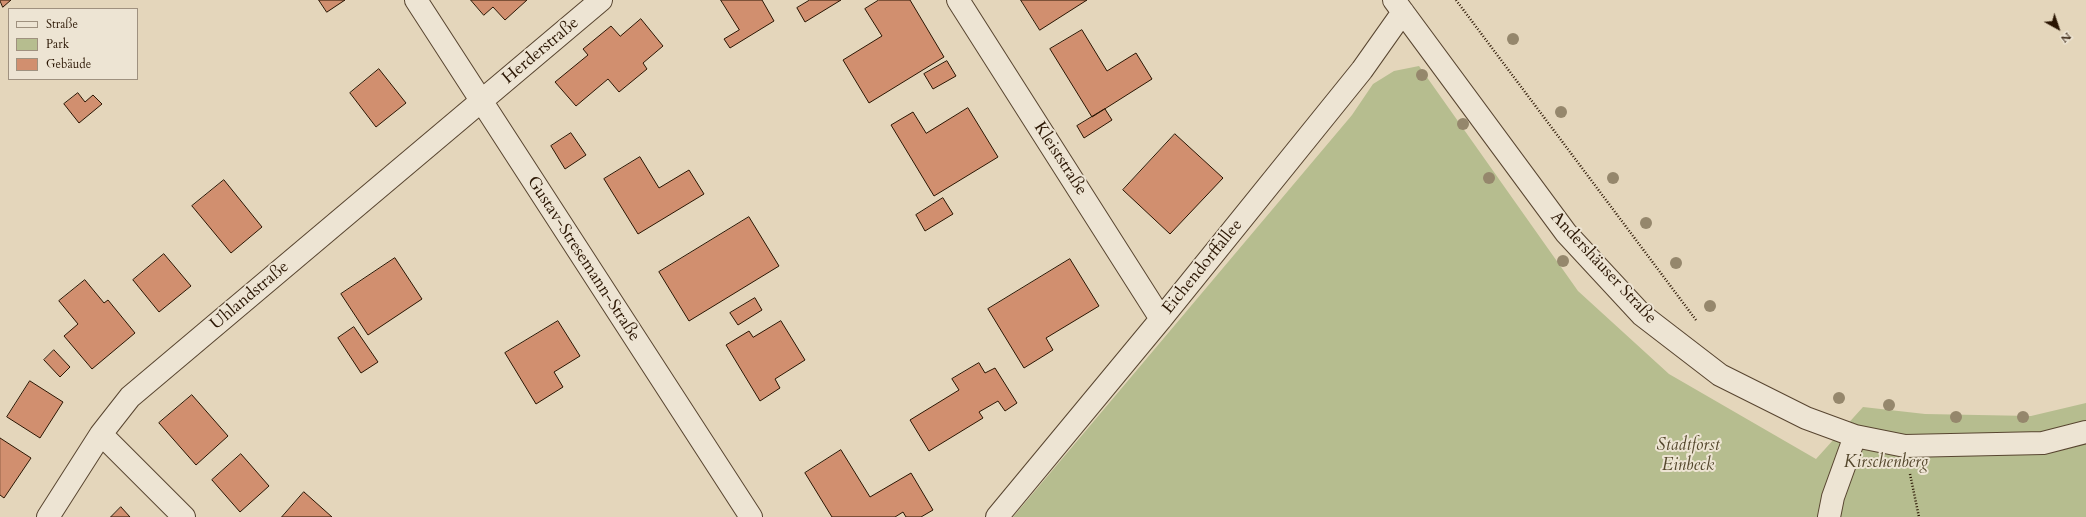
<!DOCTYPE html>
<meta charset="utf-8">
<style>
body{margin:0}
#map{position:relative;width:2086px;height:517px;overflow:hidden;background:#e4d6bb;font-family:Cardo,serif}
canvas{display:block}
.legend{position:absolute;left:8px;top:8px;width:130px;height:72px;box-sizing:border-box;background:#ede4d3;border:1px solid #9f917f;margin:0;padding:5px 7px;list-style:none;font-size:12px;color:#2a1502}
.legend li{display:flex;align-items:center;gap:8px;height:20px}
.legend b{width:20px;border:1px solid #9f917f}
.north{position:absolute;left:2038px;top:8px;width:40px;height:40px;-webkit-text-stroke:3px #ede4d3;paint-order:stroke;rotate:140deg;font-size:11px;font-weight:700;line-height:16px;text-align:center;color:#2a1502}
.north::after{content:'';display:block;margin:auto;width:14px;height:18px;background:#2a1502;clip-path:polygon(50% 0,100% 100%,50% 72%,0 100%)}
</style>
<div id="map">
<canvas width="2086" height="517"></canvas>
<ul class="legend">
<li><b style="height:5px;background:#ede4d3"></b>Straße</li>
<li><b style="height:11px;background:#b6bd8f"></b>Park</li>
<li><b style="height:11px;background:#d18f6f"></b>Gebäude</li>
</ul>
<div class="north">N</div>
</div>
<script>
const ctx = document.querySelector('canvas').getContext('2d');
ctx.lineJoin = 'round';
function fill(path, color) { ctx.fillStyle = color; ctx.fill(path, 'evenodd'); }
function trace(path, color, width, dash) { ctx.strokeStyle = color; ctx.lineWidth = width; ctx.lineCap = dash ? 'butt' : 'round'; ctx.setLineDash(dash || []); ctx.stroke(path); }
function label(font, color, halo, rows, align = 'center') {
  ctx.font = font + ' Cardo,serif'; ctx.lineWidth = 4; ctx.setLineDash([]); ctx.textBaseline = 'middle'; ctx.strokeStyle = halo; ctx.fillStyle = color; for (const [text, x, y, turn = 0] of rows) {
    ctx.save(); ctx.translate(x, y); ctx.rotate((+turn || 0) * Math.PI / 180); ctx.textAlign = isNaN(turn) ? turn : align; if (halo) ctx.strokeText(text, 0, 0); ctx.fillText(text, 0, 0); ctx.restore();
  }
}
fill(new Path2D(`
 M1419,66L1578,291L1669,374L1816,459L1863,407L1925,414L2031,416L2086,403V517H1013L1352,115L1373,84L1394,71Z`), '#b6bd8f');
const building = new Path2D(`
 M0,0H11L3,7Z
 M319,0H345L327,12Z
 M471,0H527L505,20L493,7L484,15Z
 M721,0H762L774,21L730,48L724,39L739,30Z
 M810,0H841L805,22L797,8Z
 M879,0H910L944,57L869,103L843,60L882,36L865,9Z
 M1021,0H1087L1040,30Z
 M641,19L663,46L643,63L647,69L619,92L608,79L576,106L555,82L588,55L583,49L611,26L620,36Z
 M1082,30L1107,71L1136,53L1152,79L1092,117L1050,49Z
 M947,61L956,76L933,89L924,74Z
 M379,69L406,103L376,127L350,93Z
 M78,93L85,102L93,95L102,104L79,123L64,104Z
 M968,108L998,157L934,196L891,125L913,112L926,133Z
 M1105,109L1112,120L1084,138L1077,126Z
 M571,133L586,155L565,169L551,146Z
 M1175,134L1223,178L1170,234L1123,190Z
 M640,157L659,188L689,170L704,194L638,234L604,179Z
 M224,180L262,227L231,253L192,206Z
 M943,198L953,214L925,231L916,215Z
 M749,217L779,266L689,321L659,272Z
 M164,254L191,286L159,312L133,280Z
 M395,258L422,299L368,335L341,294Z
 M1070,259L1099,306L1046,338L1053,350L1024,368L988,309Z
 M85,280L104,303L108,300L135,333L92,369L64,336L78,324L59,301Z
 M755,298L762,310L738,325L730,313Z
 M558,321L580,356L554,372L563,387L536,404L505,353Z
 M781,321L805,360L775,379L780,388L760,401L726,345L749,331L753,337Z
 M354,327L378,362L361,373L338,338Z
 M54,350L70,367L60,377L44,360Z
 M979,363L985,373L995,368L1017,403L1005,411L998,401L979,412L983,418L929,451L910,420L959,390L952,379Z
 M30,381L63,402L40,438L7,417Z
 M192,395L228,436L196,465L159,423Z
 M0,438L31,458L4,498L0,495Z
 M841,450L870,497L911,473L933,510L921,517H906L903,512L895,517H832L805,473Z
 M241,454L269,486L240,512L212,480Z
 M304,492L332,517H282Z
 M121,507L130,517H111Z`);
fill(building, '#d18f6f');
trace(building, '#2a1502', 1);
const minor = new Path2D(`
 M416,0L751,517
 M958,0L1161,319
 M1394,0L1566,233L1642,315L1720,375L1806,418L1855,436L1905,446L2043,443L2086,432
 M101,434L184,517
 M48,517L101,434L130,397L601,0
 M997,517L1161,319L1362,70L1403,12
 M1829,517L1833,497L1855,436`);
trace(minor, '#584530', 24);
trace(new Path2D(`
 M1456,0L1696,320
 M1910,474L1919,517`), '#2a1502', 2.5, [1, 2]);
trace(minor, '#ede4d3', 22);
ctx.fillStyle = '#95876c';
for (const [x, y] of [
 [1513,39],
 [1422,75],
 [1561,112],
 [1463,124],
 [1489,178],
 [1613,178],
 [1646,223],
 [1563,261],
 [1676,263],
 [1710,306],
 [1839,398],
 [1889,405],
 [1956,417],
 [2023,417]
]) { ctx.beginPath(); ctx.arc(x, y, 6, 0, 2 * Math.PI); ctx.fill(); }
label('17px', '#2a1502', '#ede4d3', [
 ["Herderstraße",541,51,-40],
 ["Kleiststraße",1060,159,57],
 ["Gustav-Stresemann-Straße",583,259,57],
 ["Eichendorffallee",1203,267,-51],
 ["Andershäuser Straße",1603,268,47],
 ["Uhlandstraße",250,296,-40]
]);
label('italic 17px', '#54472c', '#ede4d3', [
 ["Stadtforst",1688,446],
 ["Einbeck",1688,466],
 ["Kirschenberg",1886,463]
]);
</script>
